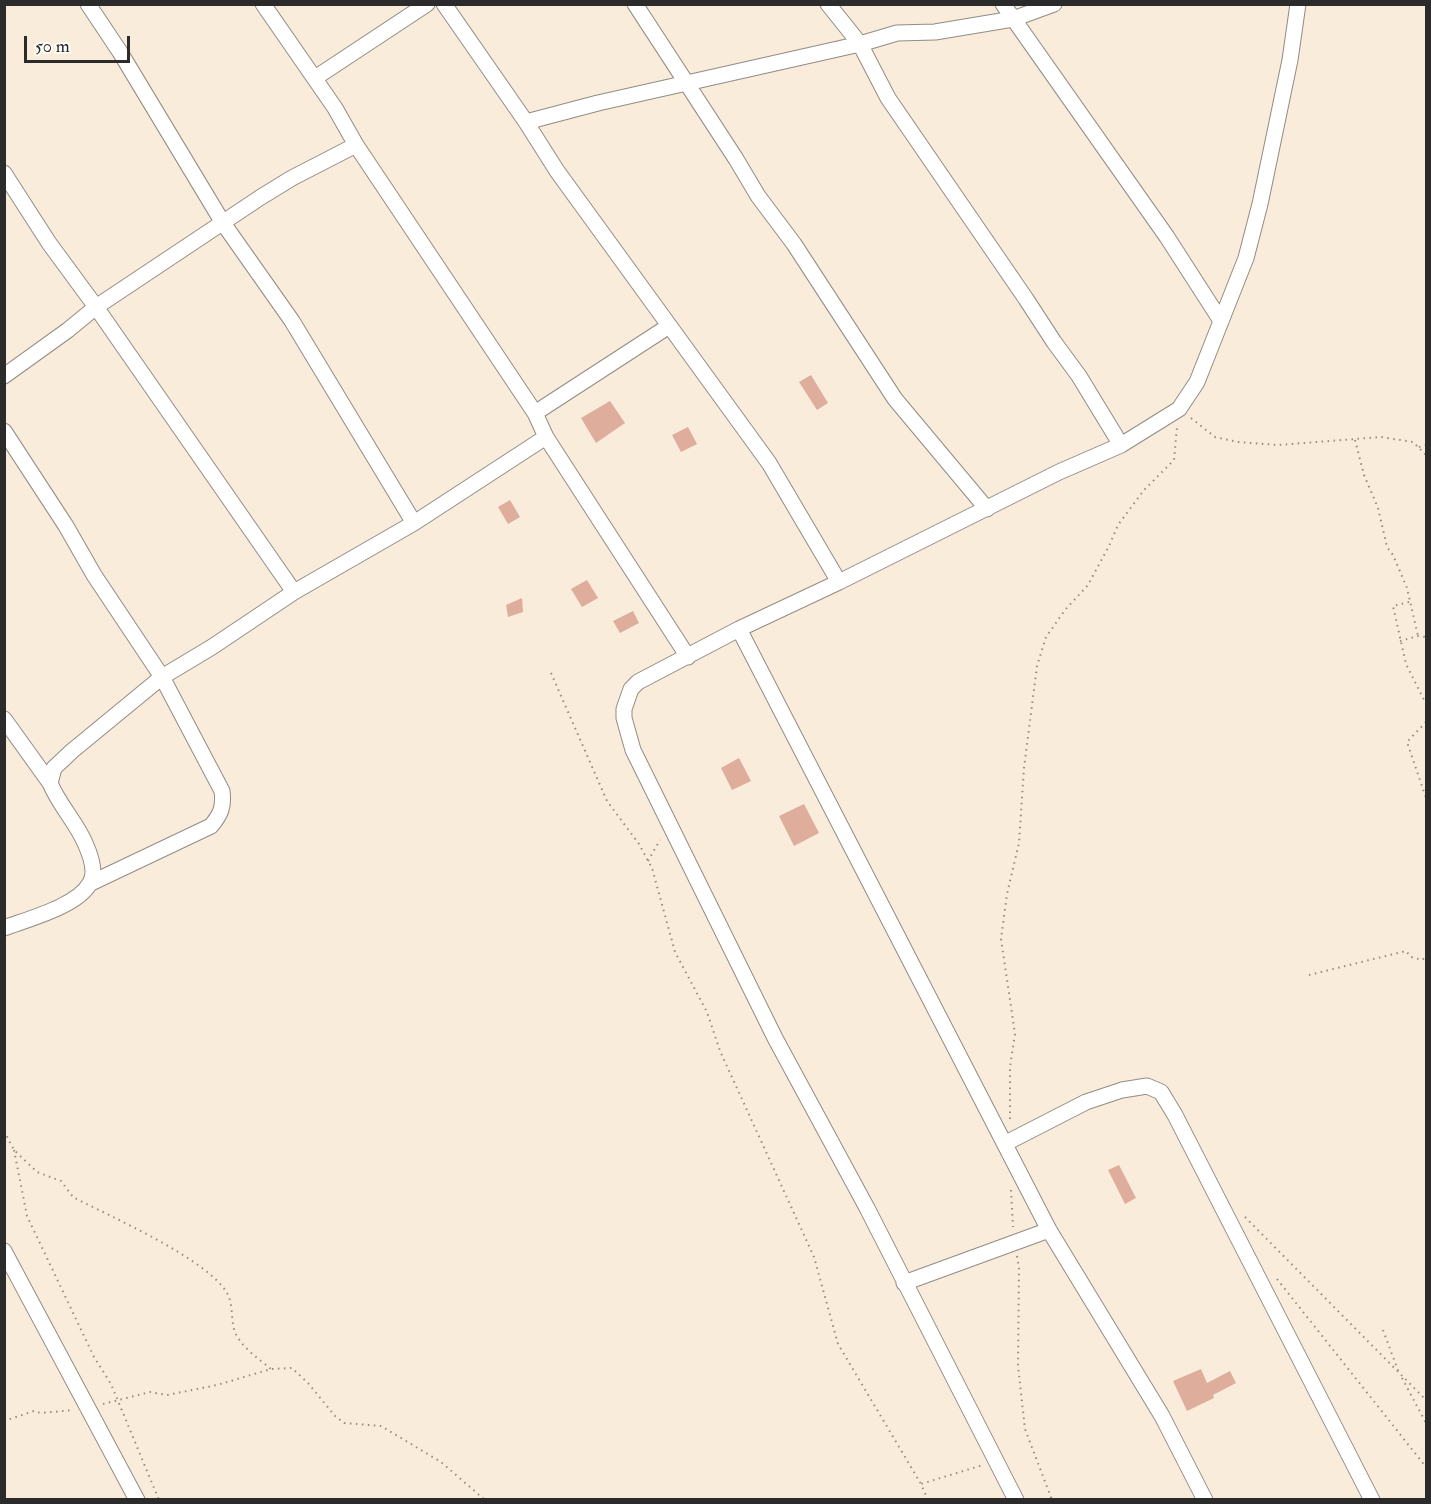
<!DOCTYPE html>
<style>
body{margin:0}
#map{position:relative;width:1431px;height:1504px;overflow:hidden;background:#f9ecdb;font-family:"IM FELL Double Pica",serif}
canvas{display:block}
.frame{position:absolute;inset:0;border:6px solid #2b2b2b;pointer-events:none}
.scale{position:absolute;left:24px;top:36px;width:106px;height:27px;box-sizing:border-box;border:3px solid #2b2b2b;border-top:0;padding-left:8px;font-size:18px;line-height:21px;white-space:nowrap;color:#2b2b2b;-webkit-text-stroke:4px #fdfcf7;paint-order:stroke}
</style>
<div id="map">
<canvas width="1431" height="1504"></canvas>
<div class="frame"></div>
<div class="scale">50 m</div>
</div>
<script>
const ctx = document.querySelector('canvas').getContext('2d');
ctx.lineJoin = 'round';
function fill(path, color) { ctx.fillStyle = color; ctx.fill(path, 'evenodd'); }
function trace(path, color, width, dash) { ctx.strokeStyle = color; ctx.lineWidth = width; ctx.lineCap = dash ? 'butt' : 'round'; ctx.setLineDash(dash || []); ctx.stroke(path); }
fill(new Path2D(`
 M811,375L828,403L817,410L799,382Z
 M610,401L625,423L596,443L581,418Z
 M688,427L697,444L681,452L672,435Z
 M510,500L520,517L508,524L498,507Z
 M587,580L598,598L582,607L571,589Z
 M522,598L523,612L508,617L506,605Z
 M633,611L639,623L620,633L613,621Z
 M739,758L751,781L732,790L721,768Z
 M804,804L819,833L794,846L779,816Z
 M1119,1165L1136,1198L1125,1204L1108,1170Z
 M1201,1369L1207,1383L1230,1371L1236,1383L1213,1395L1214,1398L1187,1411L1173,1381Z`), '#dead9c');
const street = new Path2D(`
 M88,4L120,52L223,223L292,321L414,523
 M263,4L335,108L356,145L535,413L546,437L688,657
 M444,4L526,122L557,171L769,463L839,582
 M635,4L736,159L758,196L794,244L895,399L987,509
 M828,4L860,44L888,98L1026,299L1054,342L1079,376L1121,445
 M1003,4L1167,237L1221,321
 M315,78L427,4
 M526,122L598,103L860,44L897,33L935,32L1013,19L1054,4
 M4,173L49,243L96,307L294,592
 M4,376L68,330L96,307L261,197L292,178L356,145
 M535,413L669,326
 M4,431L66,526L94,575L162,677L222,791C224,807 221,814 211,826L91,883
 M739,629L1049,1230L1162,1416L1205,1500
 M4,719L50,783C59,805 76,822 85,843C90,854 97,872 90,883C78,906 28,919 4,928
 M50,783L54,768L72,751L162,677L212,647L294,592L414,523L546,437
 M1006,1143L1086,1102L1122,1090L1147,1086L1161,1092L1175,1115L1372,1500
 M4,1251L137,1500
 M904,1283L1049,1230
 M1016,1500L867,1208L775,1038L633,750L624,718V709L631,689L638,682L739,629L839,582L1059,472L1121,445L1179,409L1197,382L1246,258L1260,204L1290,60L1298,4`);
trace(street, '#928c83', 17);
trace(new Path2D(`
 M1191,418L1215,437L1238,442L1278,445L1381,437L1413,442L1426,455
 M1355,440L1364,475L1378,508L1387,547L1393,555L1407,588L1418,636
 M1419,447L1426,445
 M1409,602L1393,606L1406,664L1426,704
 M1400,641L1418,636L1426,637
 M551,673L607,801L639,844L652,868L675,952L707,1012L720,1051L814,1257L838,1344L921,1484
 M1426,722L1407,742L1426,798
 M648,861L660,840
 M1309,975L1406,951L1411,957L1422,960L1426,957
 M1010,1119V1067L1015,1034L1001,939L1007,894L1019,843L1024,768L1037,666L1046,637L1065,610L1088,585L1109,546L1118,525L1144,490L1174,460L1177,427
 M4,1131L14,1150L37,1172L61,1181L73,1197C111,1217 206,1258 227,1293C233,1303 231,1318 234,1329C239,1346 258,1358 271,1369
 M14,1150L27,1216L94,1357L111,1384L159,1500
 M1011,1190L1013,1227
 M1245,1217L1426,1400
 M1017,1256L1019,1268L1018,1366L1025,1429L1052,1500
 M1277,1279L1426,1467
 M1383,1330L1399,1373
 M1402,1378L1426,1423
 M103,1404L150,1392L167,1395L217,1385L271,1369L292,1368L308,1383L335,1416L344,1423L381,1426L441,1462L485,1500
 M4,1421L34,1411L41,1413L74,1410
 M928,1500L921,1484L983,1465`), '#928c83', 2, [1.5, 4.5]);
trace(street, '#fff', 15);
</script>
